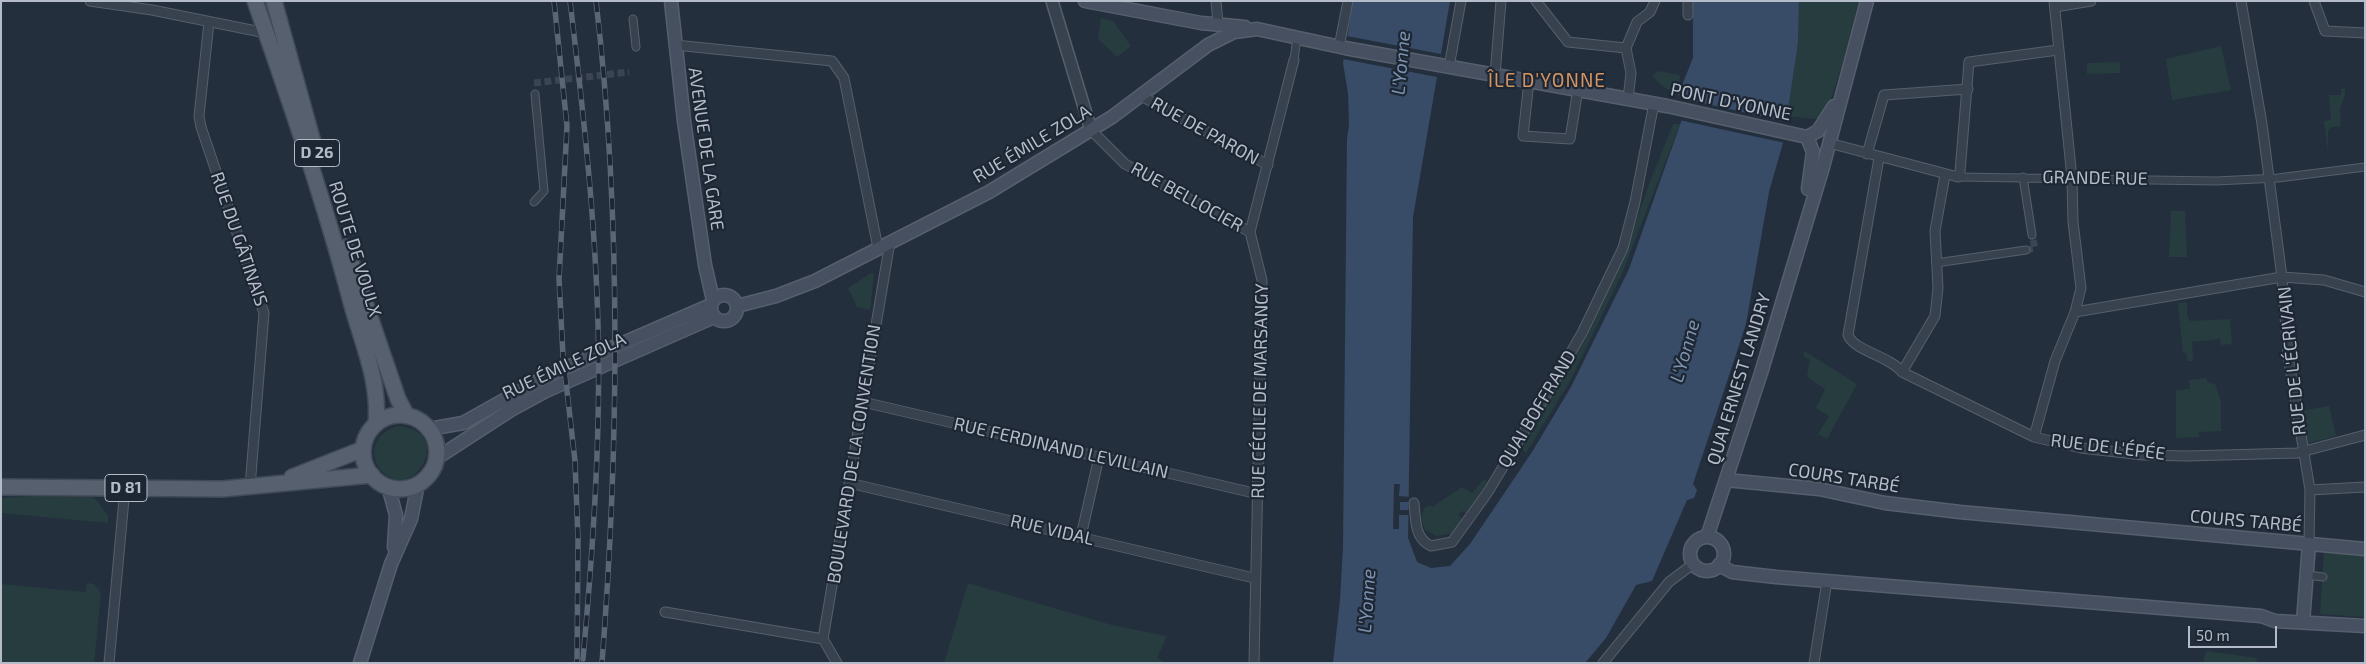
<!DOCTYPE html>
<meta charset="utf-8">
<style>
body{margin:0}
#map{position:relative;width:2366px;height:664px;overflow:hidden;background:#242f3e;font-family:"Exo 2",sans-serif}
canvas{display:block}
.frame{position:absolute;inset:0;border:2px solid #b4bcc9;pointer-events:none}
.scale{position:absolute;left:2188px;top:626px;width:89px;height:22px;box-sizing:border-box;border:2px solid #b4bcc9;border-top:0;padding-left:6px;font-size:15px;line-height:18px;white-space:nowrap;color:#b4bcc9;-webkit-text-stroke:4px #1d2633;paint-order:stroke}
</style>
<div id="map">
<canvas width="2366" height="664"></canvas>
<div class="frame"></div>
<div class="scale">50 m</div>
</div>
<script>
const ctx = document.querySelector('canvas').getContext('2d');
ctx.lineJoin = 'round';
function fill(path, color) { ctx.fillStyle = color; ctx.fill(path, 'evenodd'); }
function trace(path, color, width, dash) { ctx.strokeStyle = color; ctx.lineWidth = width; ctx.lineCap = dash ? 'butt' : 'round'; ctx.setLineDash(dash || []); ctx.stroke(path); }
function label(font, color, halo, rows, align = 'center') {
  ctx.font = font + ' "Exo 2",sans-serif'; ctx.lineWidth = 4.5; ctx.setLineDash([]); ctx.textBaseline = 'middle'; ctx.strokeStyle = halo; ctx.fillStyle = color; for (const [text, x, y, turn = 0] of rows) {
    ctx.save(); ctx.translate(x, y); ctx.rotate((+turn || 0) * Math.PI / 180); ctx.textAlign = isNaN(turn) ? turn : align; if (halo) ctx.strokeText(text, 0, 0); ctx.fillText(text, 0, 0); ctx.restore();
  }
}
fill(new Path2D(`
 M1799,1H1859L1843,62L1824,120L1787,116L1798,43Z
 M1101,18L1113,21L1131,46L1117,57L1098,39Z
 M2221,46L2231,90L2172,100L2166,59Z
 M2120,62V73L2087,74V63Z
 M1659,71L1680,75L1678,93C1666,91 1659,84 1652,75Z
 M2345,88V96L2340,108L2341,126L2331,127L2328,131V152L2324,121L2331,120L2329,95H2341V89Z
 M1673,124H1680L1622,274L1570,381L1526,453L1522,449L1587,336L1624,256L1649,184Z
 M2171,211H2185L2187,257H2169Z
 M871,273L874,274L870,310L857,307L848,288Z
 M2187,302V315L2190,321L2230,319L2232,344L2221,345L2220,339L2192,342L2193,361H2187L2186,353H2183L2178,303Z
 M1804,351L1857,384L1827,439L1818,434L1829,416L1816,408L1825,389L1807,377L1810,359L1804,357Z
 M2207,378V382L2215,384L2221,401V431L2199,432V437L2176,438V390L2190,389L2189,380Z
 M2329,406L2336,436L2305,444L2300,411Z
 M399,426C458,432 410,508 380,469C366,450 379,430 399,426Z
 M1484,479L1487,481L1486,484L1467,514L1463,511L1458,514L1463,520L1454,533L1437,536L1425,530L1421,518L1424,508L1430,505L1432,507L1462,487L1472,493Z
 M34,496L94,497L108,516V523L1,513V498Z
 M2324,551L2365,554V617L2320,614Z
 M87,583L94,584L101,593L94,663H1V584L85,592Z
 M968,583L1112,625L1167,636L1157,658L1166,663H944Z
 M2206,651L2257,658L2256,663H2203Z`), '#263c3f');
fill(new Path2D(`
 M1353,1H1450L1413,217L1408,538L1417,562L1431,568L1450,566L1470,544L1532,452L1571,387L1629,269L1681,122L1687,96L1678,95L1693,58V1H1799L1798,43L1783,143L1769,192L1746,324L1693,484L1697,490L1694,498L1687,500L1652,581L1636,585L1606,638L1585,663H1333L1340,600L1343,548L1347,139L1349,125L1348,93L1343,63Z`), '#394c67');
fill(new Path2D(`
 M1347,36L1441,54L1437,77L1343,59Z
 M1684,99L1788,122L1785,143L1679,120Z
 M1394,484H1400L1399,496L1411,497V502H1400V510H1411V515H1399V529H1393Z`), '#242f3e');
trace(new Path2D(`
 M534,83L629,72
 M2026,250L2035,248L2032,235`), '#3a4453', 7, [7, 3.5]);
const pedestrian = new Path2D(`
 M633,19L636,47
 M1294,60L1297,37
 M1958,177L2216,181L2278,178L2365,167
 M2023,177L2032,235
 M534,202L544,191L535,94
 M1936,263L2026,250
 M2307,575L2323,577`);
const minor = new Path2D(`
 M90,1L152,10L266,33
 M1216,1L1218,23
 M1536,1L1568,42L1626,48
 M2241,1L2262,124L2282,277L2288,355L2310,490L2309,544
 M2314,1L2325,31L2365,33
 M2055,7L2091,1
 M1688,15V1
 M209,22L199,116L201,127L264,313L250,487
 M675,45L832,61L844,78L878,248
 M1339,47L1348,1
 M1449,67L1461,1
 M1495,75L1501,1
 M1529,81L1523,136L1570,139L1578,89
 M1141,96L1268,165
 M1628,99L1631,73L1626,48L1637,22L1650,12L1655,1
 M1091,130L1125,164L1250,232
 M1829,143L1958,177L1960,172L1969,62L2058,50
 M1867,154L1884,95L1968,89
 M1879,158L1848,335C1854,351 1890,356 1902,372L2034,437L2081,448L2143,455L2187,456L2297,453L2365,435
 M2075,312L2282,277L2324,280L2365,292
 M1902,372L1935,316L1938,288L1935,231L1945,175
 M863,402L1258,494
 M2034,437L2055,361L2075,312L2081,288L2073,222L2072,178L2054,1
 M849,483L1254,578
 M2310,490L2365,487
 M1414,503C1416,520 1414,538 1431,546L1452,542L1488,492L1548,392L1582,333L1623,248L1635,202L1654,103
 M1081,536L1099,457
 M665,612L823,639
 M109,663L125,488
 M837,663L823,639L890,242
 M1254,663L1262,280L1250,232L1294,60
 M1603,663L1669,582L1693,564
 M1814,663L1827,581`);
const tertiary = new Path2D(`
 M1052,1L1091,130`);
const secondary = new Path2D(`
 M671,1L684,121L705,265L713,300
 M1085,1L1201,23L1245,27
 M1807,137L1813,152L1808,189
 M1807,137L1818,131L1834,106
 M711 308a13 13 0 1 1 26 0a13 13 0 1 1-26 0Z
 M737,306L776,296L815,281L989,192L1112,117L1208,45L1234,32L1257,29L1345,48L1667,106L1807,137
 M429,429L463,423L545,377L711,305
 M437,458L511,410L546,391L714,317
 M1726,480L1819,489L1885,503L1960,512L2365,549
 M388,486L396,515L394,547
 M1707,537L1761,373L1823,167L1867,1
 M1690 554a17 17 0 1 1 34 0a17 17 0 1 1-34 0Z
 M1719,565L1732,572L1776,577L2261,616L2275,621L2365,626
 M2303,622L2309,544
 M360,663L391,564L411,519L418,484`);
const primary = new Path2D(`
 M255,1C290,101 324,200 351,302C362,343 380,381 376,424
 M274,1L313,142
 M346,247L398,399L407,416
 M363 452a37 37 0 1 1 74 0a37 37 0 1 1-74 0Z
 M292,477L363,449
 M1,487L222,489L372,475`);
trace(pedestrian, '#565f6c', 9);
trace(minor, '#565f6c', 11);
trace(tertiary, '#565f6c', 14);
trace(secondary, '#565f6c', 15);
trace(primary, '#414a57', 18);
trace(pedestrian, '#38414e', 7);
trace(minor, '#38414e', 9);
trace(tertiary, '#38414e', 11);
trace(secondary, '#465061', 12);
trace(primary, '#56606e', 15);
const rail = new Path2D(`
 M554,1L567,126L559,279L563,356L575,461L578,539L577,663
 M570,1C583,109 595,216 598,324C601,436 593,548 583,659
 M596,1C622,220 619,443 602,663`);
trace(rail, '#5a6575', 5.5);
trace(rail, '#1d2633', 4, [11]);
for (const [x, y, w] of [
 [317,153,45],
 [126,488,42]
]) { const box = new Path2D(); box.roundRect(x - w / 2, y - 13.5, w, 27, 4); ctx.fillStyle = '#1d2633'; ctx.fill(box); trace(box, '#b4bcc9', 1); }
label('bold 16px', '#b4bcc9', null, [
 ["D 26",317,153],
 ["D 81",126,488]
]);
label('18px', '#b4bcc9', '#1d2633', [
 ["PONT D'YONNE",1731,102,12],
 ["RUE DE PARON",1205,131,29],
 ["RUE ÉMILE ZOLA",1032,144,-31],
 ["AVENUE DE LA GARE",706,149,82],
 ["GRANDE RUE",2095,178,1],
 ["RUE BELLOCIER",1187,197,29],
 ["RUE DU GÂTINAIS",239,239,71],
 ["ROUTE DE VOULX",355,249,73],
 ["RUE DE L'ÉCRIVAIN",2292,361,-96],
 ["RUE ÉMILE ZOLA",564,366,-25],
 ["QUAI ERNEST LANDRY",1739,379,-73],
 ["RUE CÉCILE DE MARSANGY",1260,391,-89],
 ["QUAI BOFFRAND",1537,409,-59],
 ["RUE DE L'ÉPÉE",2108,447,7],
 ["RUE FERDINAND LEVILLAIN",1061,448,13],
 ["BOULEVARD DE LA CONVENTION",854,454,-81],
 ["COURS TARBÉ",1844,478,9],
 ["COURS TARBÉ",2246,521,5],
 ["RUE VIDAL",1052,530,13]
]);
label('italic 19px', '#7c92b1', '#1d2633', [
 ["L'Yonne",1401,63,-85],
 ["L'Yonne",1685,351,-74],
 ["L'Yonne",1367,601,-86]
]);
ctx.letterSpacing = '1px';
label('19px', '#d59563', '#1d2633', [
 ["ÎLE D'YONNE",1547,81]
]);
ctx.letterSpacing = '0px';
</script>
